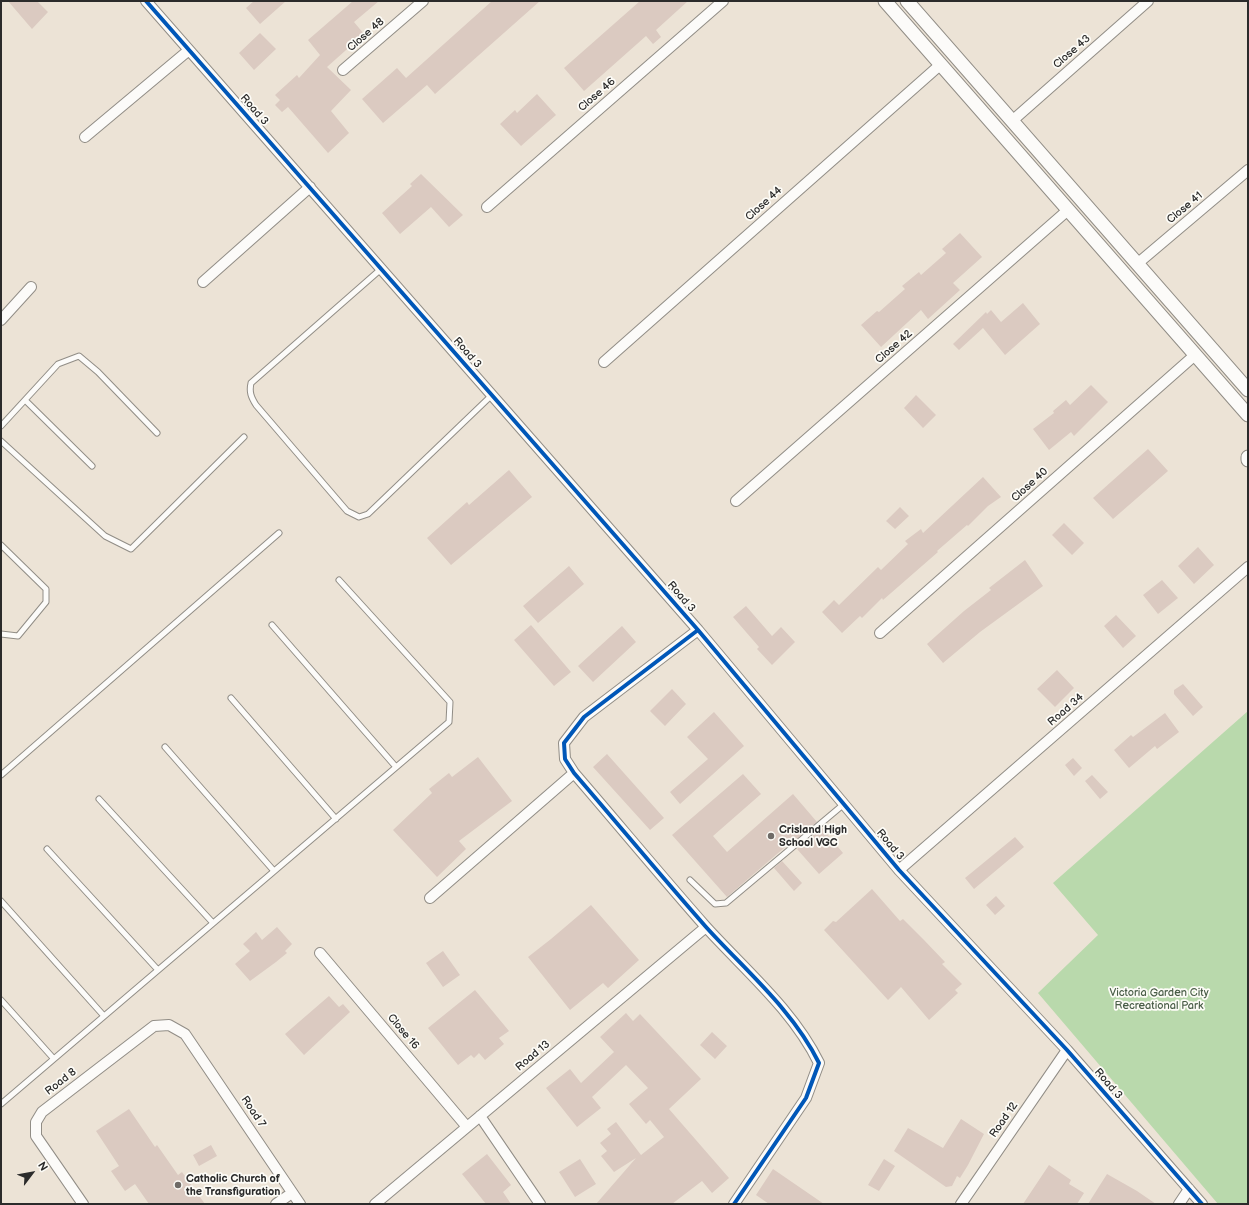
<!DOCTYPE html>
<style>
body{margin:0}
#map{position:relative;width:1249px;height:1205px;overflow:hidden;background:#ece3d6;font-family:"Balsamiq Sans",sans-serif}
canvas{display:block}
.frame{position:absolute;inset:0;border:2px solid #2b2b2b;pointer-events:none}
.north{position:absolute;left:12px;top:1153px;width:40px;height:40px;-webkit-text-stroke:3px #fdfcf7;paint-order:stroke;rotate:58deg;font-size:11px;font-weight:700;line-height:16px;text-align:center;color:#2b2b2b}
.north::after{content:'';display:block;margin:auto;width:14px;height:18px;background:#2b2b2b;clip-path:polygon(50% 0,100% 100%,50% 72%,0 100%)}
</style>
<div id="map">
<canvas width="1249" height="1205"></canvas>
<div class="frame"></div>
<div class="north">N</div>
</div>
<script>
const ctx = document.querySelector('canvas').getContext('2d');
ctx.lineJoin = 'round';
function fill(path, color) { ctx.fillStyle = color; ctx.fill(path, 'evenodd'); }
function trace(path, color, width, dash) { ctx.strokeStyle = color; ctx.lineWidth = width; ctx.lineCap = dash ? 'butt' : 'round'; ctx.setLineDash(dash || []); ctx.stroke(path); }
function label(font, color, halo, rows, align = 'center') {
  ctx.font = font + ' "Balsamiq Sans",sans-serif'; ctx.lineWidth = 3.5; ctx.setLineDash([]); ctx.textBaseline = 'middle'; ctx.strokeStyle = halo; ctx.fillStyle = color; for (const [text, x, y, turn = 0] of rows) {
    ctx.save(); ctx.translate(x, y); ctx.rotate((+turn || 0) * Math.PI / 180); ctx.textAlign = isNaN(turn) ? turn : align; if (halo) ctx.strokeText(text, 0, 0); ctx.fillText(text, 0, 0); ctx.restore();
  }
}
fill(new Path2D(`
 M1248,711V1204H1218L1038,993L1098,935L1053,883Z`), '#b9d9ac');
fill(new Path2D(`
 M8,1H37L48,12L32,29Z
 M254,1H286L260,24L246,8Z
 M353,1H379L354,22L364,34L327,67L351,90L331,111L349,133L328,153L288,107L282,112L275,105L280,100L275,95L297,75L299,78L320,55L308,40Z
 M492,1H540L435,94L427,85L383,123L362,99L397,68L406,78Z
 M640,1H688L656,30L661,37L653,44L646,36L584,91L564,68Z
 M260,33L276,49L254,70L239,53Z
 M537,94L556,115L521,146L500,124L515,110L517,113Z
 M421,174L463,215L449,227L431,207L400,234L382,213L412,186L410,184Z
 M960,233L982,257L953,283L960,290L928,319L921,310L881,347L861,325L877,311L879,312L905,289L902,286L919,272L921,275L946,253L942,249Z
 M1023,303L1040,324L1005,355L983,328L959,350L953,344L986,312L987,314L991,310L1001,322Z
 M1091,385L1108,402L1074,436L1071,432L1049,450L1033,429L1054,413L1053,411L1066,400L1070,405Z
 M916,395L936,415L923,428L904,408Z
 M1148,449L1168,471L1113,519L1093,498Z
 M509,470L532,497L451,565L427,538L467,502L469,505Z
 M983,477L1001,497L988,506L968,526L967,525L937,551L938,552L883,600L882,598L862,618L860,616L842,633L822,612L834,600L839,605L878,567L881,570L908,544L905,541L921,529L923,533Z
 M900,507L909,516L895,529L886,521Z
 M1064,523L1084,543L1072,555L1052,535Z
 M1198,547L1214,565L1194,584L1178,566Z
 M1025,560L1043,586L980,632L943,663L927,644L964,611L991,590L989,588Z
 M569,566L584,584L538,623L523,606Z
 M1162,580L1178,598L1158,614L1143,595Z
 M746,606L772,636L781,627L795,642L772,665L757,649L759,647L733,617Z
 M1116,615L1136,636L1123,648L1104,626Z
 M531,625L571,672L554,686L514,640Z
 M622,626L636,642L593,682L578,666Z
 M1057,670L1074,688L1055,707L1037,689Z
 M1183,684L1203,707L1193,716L1174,694V690Z
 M672,689L686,704L665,726L650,711Z
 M714,712L744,746L680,804L670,792L708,759L687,737Z
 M1165,713L1179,732L1157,749L1155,746L1129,768L1114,750L1131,735L1133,737Z
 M607,754L664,818L650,830L593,767Z
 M478,757L512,801L459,841L466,849L437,877L393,830L432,793L429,789L449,773L452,777Z
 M1073,758L1082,768L1074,776L1065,765Z
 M743,774L761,794L713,836L727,852L793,794L817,822L792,843L791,842L727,897L672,835Z
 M1092,775L1108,792L1100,799L1085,781Z
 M822,828L843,853L819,874L797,849Z
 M1015,837L1024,847L974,889L965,878Z
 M782,861L802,883L794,891L774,868Z
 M872,889L900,921L903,919L924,940L945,962L942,964L962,984L955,990L958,993L929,1020L901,987L888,1000L824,930L833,921L836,922Z
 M996,896L1005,906L995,915L986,905Z
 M591,905L639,960L608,988L603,983L570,1010L528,957L551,939Z
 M277,927L292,944L285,951L287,953L276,962L250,981L235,964L250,951L243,944L256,932L262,940Z
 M443,951L460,975L443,987L426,963Z
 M475,990L509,1031L499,1038L504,1044L485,1060L479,1053L474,1058L471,1055L458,1065L428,1028Z
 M329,996L339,1007L343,1004L350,1012L304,1055L285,1034Z
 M626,1013L633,1021L640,1014L701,1079L669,1109L729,1178L712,1193L702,1181L672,1204H596L636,1158L614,1172L601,1156L607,1151L600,1143L611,1134L607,1129L616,1122L641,1155L664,1137L650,1120L646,1124L629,1104L648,1088L626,1065L592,1097L601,1108L577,1127L546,1088L570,1069L581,1083L614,1052L600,1037Z
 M712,1032L727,1046L715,1059L700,1045Z
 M129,1109L155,1147L157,1145L178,1175L182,1172L205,1204H149L135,1184L125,1191L111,1171L119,1166L96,1131Z
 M961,1119L984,1134L968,1165L960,1178L957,1176L952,1186L946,1187L894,1151L908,1128L943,1148Z
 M211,1145L217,1156L199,1166L193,1155Z
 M487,1154L511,1185L503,1192L511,1204H486L462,1174Z
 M580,1159L596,1184L575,1197L559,1172Z
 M884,1159L895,1166L879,1191L868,1185Z
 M1049,1165L1071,1180L1069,1184L1084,1193L1077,1204H1023Z
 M773,1169L824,1204H769L756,1195Z
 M1107,1174L1137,1191L1156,1204H1088Z`), '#dbcac1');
const service = new Path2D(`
 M381,269L251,383C249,392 251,397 256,405L347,511L359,517L368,514L492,395
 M25,400L92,466
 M1,426L58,364L79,356L98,372L157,433
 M1,441L105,536L131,549L244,437
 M1,545L46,589V602L18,636L1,634
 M272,625L396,767
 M231,698L336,819
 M165,747L274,871
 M1,775L279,533
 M99,799L213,923
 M47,849L158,970
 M690,880L715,904L726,903L844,804
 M1,901L104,1016
 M1,1000L54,1059
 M1,1104L449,722L450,702L339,580`);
const minor = new Path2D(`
 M146,1L698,630L899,870L1067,1050L1202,1204
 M343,70L423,1
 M1012,121L1148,1
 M85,137L189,50
 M487,207L723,1
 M1137,264L1248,170
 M203,282L310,187
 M1,320L31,287
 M604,362L940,65
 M736,501L1068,210
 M698,630L584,717L564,743L565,759L574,773C618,824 661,876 706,927C745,970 793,1010 819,1063L806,1098L734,1204
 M880,633L1195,355
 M899,870L1248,567
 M430,898L574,773
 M320,953L467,1127
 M480,1116L540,1204
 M83,1204L36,1136V1122L42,1112L154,1026L169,1025L185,1034L300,1204
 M276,1204L292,1193
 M375,1204L706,927
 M961,1204L1067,1050
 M1179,1204L1189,1189`);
const tertiary = new Path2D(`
 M885,1L1248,415
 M907,1L1248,390
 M1248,457V460`);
trace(service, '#918d86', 7);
trace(minor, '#918d86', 12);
trace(tertiary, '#918d86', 15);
trace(service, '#fcfbf9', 5);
trace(minor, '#fcfbf9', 10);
trace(tertiary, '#fcfbf9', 13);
trace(new Path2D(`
 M146,1L698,630L899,870L1067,1050L1202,1204
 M698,630L584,717L564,743L565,759L574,773C618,824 661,876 706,927C745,970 793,1010 819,1063L806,1098L734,1204`), '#0057b8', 4);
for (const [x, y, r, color] of [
 [771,836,4,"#6f6b67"],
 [178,1185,4,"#6f6b67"]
]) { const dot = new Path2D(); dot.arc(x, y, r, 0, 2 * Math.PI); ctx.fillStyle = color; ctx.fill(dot); trace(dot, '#fdfcf7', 1.5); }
label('11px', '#2b2b2b', '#fdfcf7', [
 ["Close 48",366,35,-41],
 ["Close 43",1072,52,-41],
 ["Close 46",597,95,-41],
 ["Road 3",254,110,49],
 ["Close 44",764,204,-42],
 ["Close 41",1185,208,-40],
 ["Close 42",894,347,-41],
 ["Road 3",467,353,49],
 ["Close 40",1030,485,-42],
 ["Road 3",681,597,49],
 ["Road 34",1066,710,-41],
 ["Road 3",890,845,50],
 ["Close 16",403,1032,50],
 ["Road 13",533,1056,-40],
 ["Road 8",61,1082,-38],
 ["Road 3",1108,1084,49],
 ["Road 7",253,1112,56],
 ["Road 12",1004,1120,-55]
]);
label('bold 11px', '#2b2b2b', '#fdfcf7', [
 ["Crisland High",779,830],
 ["School VGC",779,843],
 ["Catholic Church of",186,1179],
 ["the Transfiguration",186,1192]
], 'left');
label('11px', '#495d47', '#fdfcf7', [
 ["Victoria Garden City",1159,993],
 ["Recreational Park",1159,1006]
]);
</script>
